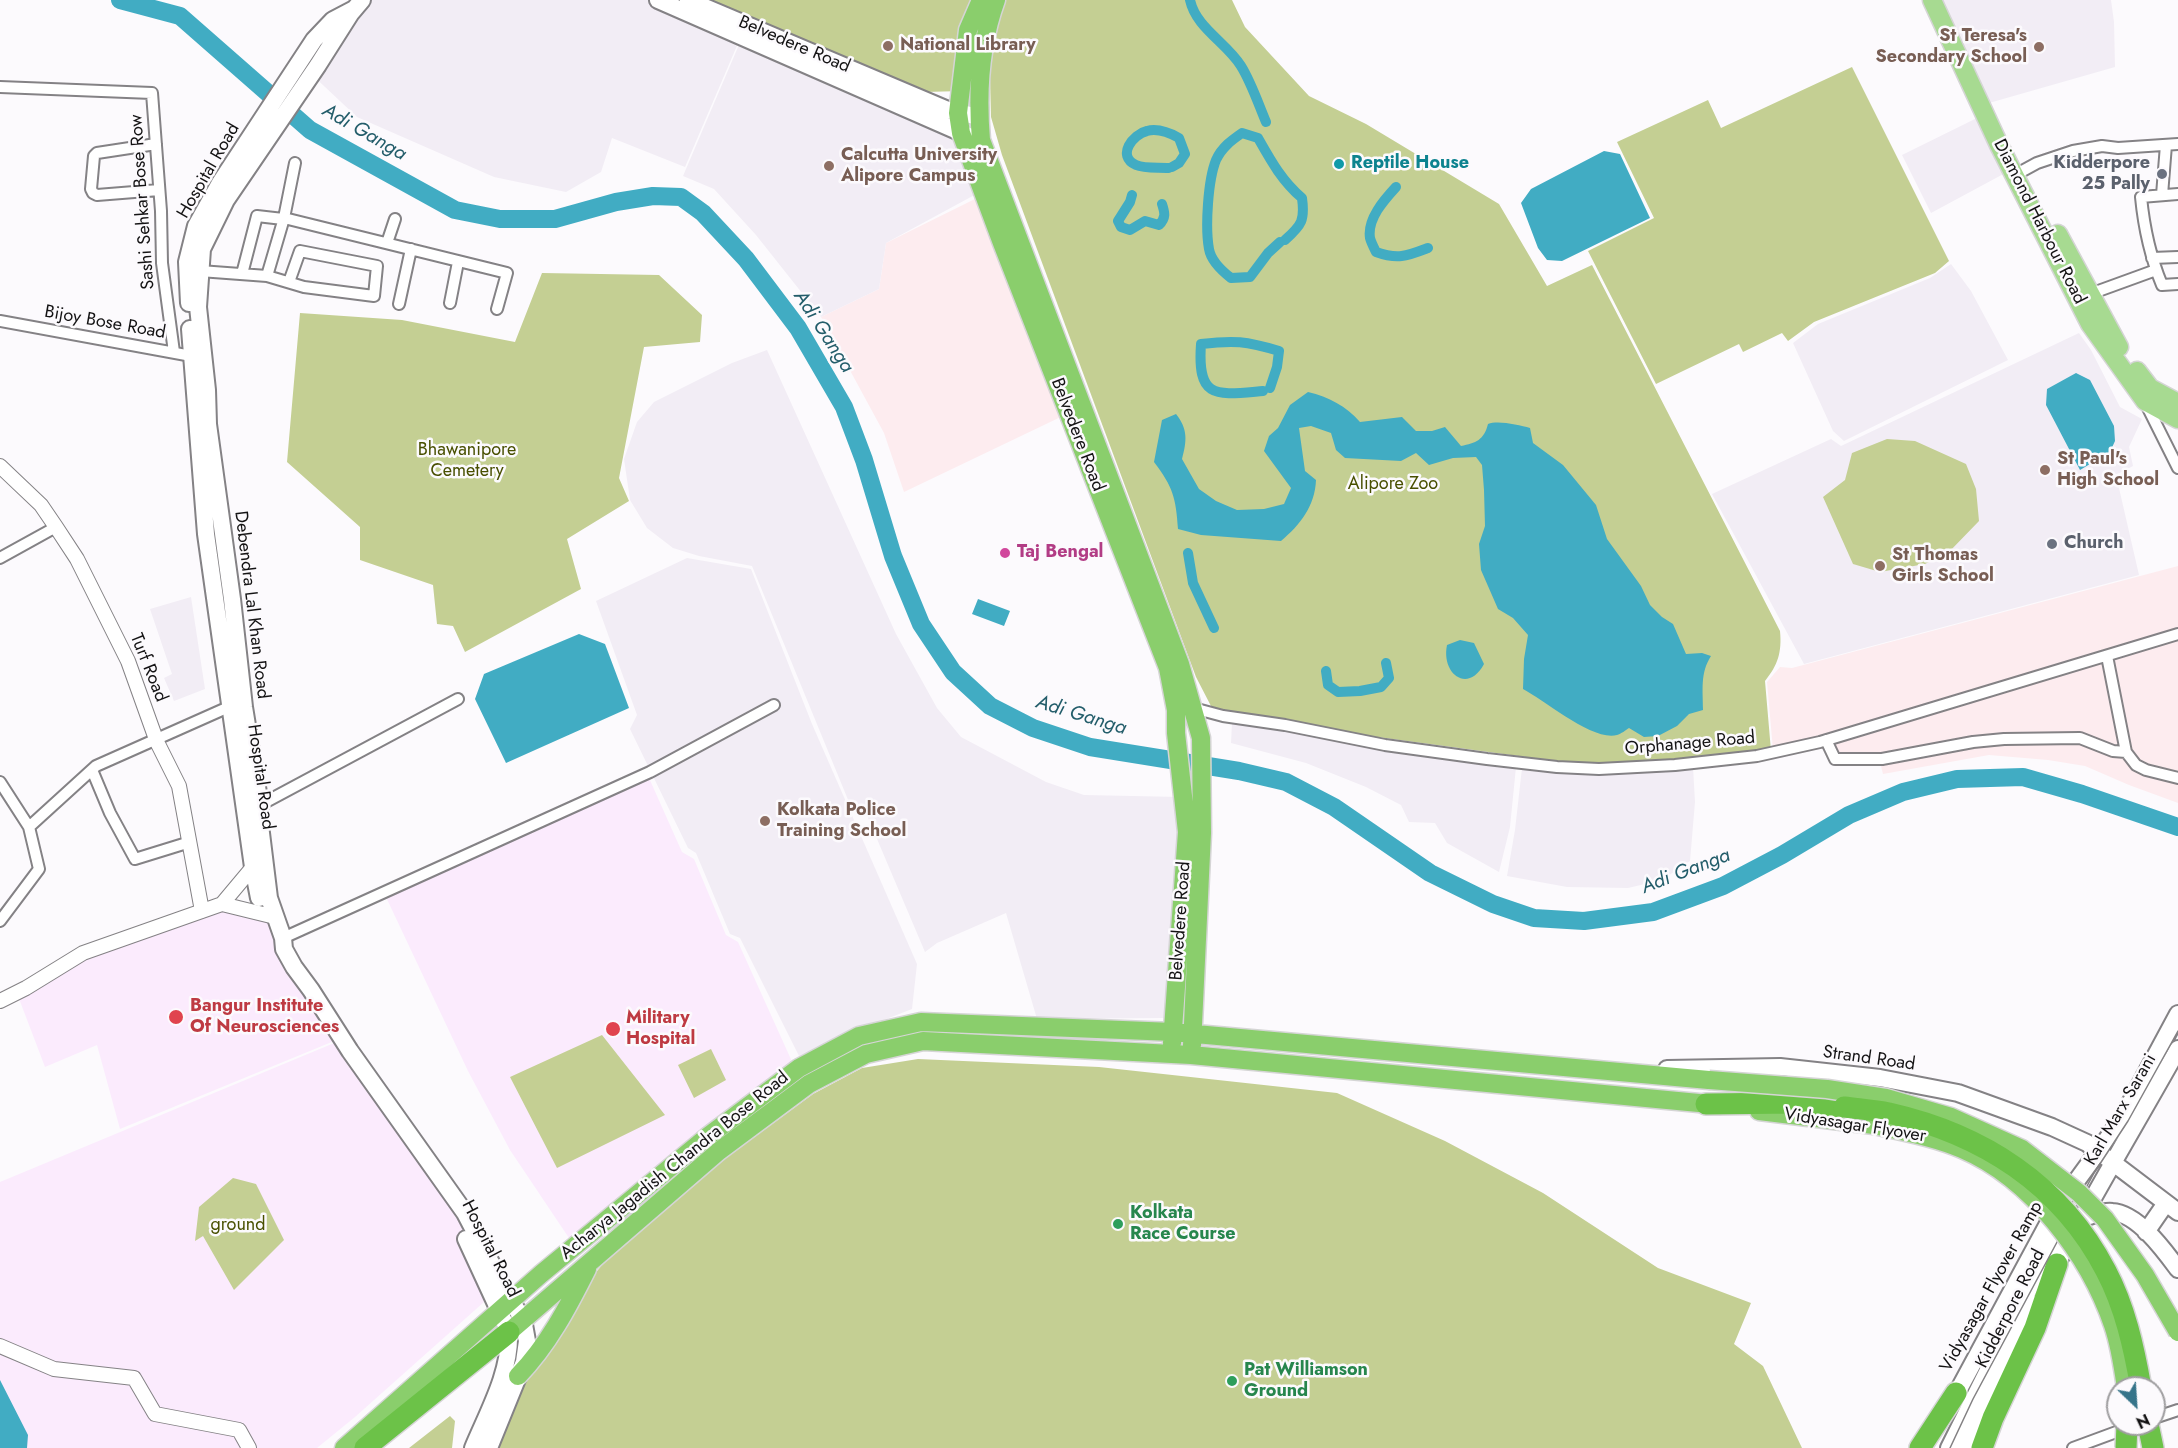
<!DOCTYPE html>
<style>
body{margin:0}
#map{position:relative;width:2178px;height:1448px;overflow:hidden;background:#fcfafd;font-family:Jost,sans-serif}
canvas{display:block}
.north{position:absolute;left:2106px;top:1376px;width:60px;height:60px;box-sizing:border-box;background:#fcfafd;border:2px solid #9f9ea0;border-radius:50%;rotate:155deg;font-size:16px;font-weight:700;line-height:24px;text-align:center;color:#141314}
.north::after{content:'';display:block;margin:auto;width:21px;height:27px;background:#36748a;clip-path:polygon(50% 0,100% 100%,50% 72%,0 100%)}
</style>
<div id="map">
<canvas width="2178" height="1448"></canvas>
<div class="north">N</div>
</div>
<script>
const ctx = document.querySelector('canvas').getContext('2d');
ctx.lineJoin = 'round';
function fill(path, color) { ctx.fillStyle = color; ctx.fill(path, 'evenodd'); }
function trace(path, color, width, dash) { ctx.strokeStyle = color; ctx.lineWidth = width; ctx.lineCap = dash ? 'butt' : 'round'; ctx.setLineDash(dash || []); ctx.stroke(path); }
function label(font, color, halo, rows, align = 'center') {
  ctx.font = font + ' Jost,sans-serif'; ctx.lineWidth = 5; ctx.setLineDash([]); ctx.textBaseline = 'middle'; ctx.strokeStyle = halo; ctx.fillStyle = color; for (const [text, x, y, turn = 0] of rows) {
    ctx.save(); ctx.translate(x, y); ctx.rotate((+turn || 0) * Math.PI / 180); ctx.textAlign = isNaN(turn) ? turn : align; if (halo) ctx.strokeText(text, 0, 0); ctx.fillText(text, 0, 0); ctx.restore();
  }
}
fill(new Path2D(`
 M983,195L1067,414L904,492L884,433L821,317L879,289L886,243Z
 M2178,566V633L1820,740L1773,750L1767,682L1780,667L1792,668Z
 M2178,637V803L2129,785L2085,766L2048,760L1989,755L1883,774L1879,758L1838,756L1830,742Z`), '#fdecef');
fill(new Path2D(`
 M360,0H658L742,34L685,167L612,138L601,172L566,192L494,177L357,117L308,71Z
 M1944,0H2111L2114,22L2115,67L1989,103L1940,1Z
 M744,33L962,123L980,192L886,243L879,289L821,317L756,235L714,189L683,176Z
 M1981,116L2009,171L1931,213L1902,155Z
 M1951,264L1971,291L2008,360L1844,441L1833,431L1793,343L1818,324L1930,278Z
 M2079,333L2091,350L2120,407L2142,419L2129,447L2133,466L2116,475L2139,575L1804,664L1712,494L1831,439L1841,446Z
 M767,350L896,634L937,708L961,737L1046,782L1084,795L1181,797L1178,902L1164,1018L1037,1019L1006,913L937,943L925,952L863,806L851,807L752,566L699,556L673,548L647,528L630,500L624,459L637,422L654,402L732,363Z
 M687,558L751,569L812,724L917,964L912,1009L835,1039L799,1056L740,938L730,934L696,853L688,848L630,729L637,715L596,601Z
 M191,597L205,689L174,701L164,678L172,674L150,609Z
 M1232,723L1286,729L1516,767L1510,827L1499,872L1447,843L1435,823L1409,822L1401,805L1366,787L1306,763L1231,743Z
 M1693,767L1695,802L1690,861L1662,880L1628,888L1567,887L1507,876L1515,830L1522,768L1562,770Z`), '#f2edf5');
fill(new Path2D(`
 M649,778L682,852L694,859L726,935L738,942L794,1066L569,1238L510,1150L468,1071L385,895Z
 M221,907L270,922L339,1039L120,1129L97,1045L45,1067L18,996L82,957Z
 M339,1041L458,1220L482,1266L493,1294L355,1417L317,1448H0V1182Z`), '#fbebfd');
fill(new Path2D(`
 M696,0H985L972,34L963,91L924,92Z
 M1003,0H1232L1245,27L1309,96L1366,124L1499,204L1547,286L1592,265L1780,631C1782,652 1778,665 1765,681L1771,751L1600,767L1370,736L1212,708L1196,677L1002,155L991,117L990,78L991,32Z
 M1852,67L1949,261L1935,273L1814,322L1788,341L1782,333L1743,352L1739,344L1656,384L1588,251L1654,218L1617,142L1708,100L1721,128Z
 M542,273L659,275L702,315L700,342L644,347L619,478L629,501L567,539L581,589L465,652L453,626L437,624L433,585L360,560V527L287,462L300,313L402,320L515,342Z
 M1887,439L1915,441L1966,464L1976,489L1979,521L1949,552L1925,564L1880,572L1853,564L1823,497L1845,480L1852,453Z
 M602,1035L665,1115L557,1168L510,1077Z
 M711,1049L726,1080L694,1098L678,1065Z
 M918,1059L1099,1067L1337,1093L1445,1141L1543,1193L1658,1268L1751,1303L1734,1344L1763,1366L1802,1448H494L545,1336L610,1255L719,1163L813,1094L862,1068Z
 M233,1178L256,1184L284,1240L234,1290L203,1236L195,1241L199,1207Z
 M450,1416L455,1421L452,1448H409Z`), '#c4cf93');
fill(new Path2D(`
 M1604,151L1620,154L1650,218L1562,261L1547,260L1538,248L1521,203L1531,189Z
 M2076,373L2090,380L2114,426L2115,441L2110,452L2080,470L2046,405L2047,389Z
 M1308,392C1329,397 1346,406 1360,422L1402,417L1416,431H1432L1445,427L1461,446C1476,443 1484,440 1488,424C1498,420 1519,425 1530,428L1533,443L1563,465L1596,505L1607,539L1641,586L1650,605L1662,617L1673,624L1686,654L1702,653L1711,656C1700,673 1703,690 1703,710L1689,714L1677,726L1658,736L1644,737L1629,728C1626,730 1621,734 1617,735C1594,742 1544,700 1523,689L1524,659L1528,635L1513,618L1498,609L1481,570L1479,544L1485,526L1484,490L1482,465L1476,457L1453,458L1429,465L1416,453L1401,461L1345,458L1336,450L1331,433L1311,426L1299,428L1305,471L1316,480C1315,506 1300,525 1281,541L1201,535L1178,529C1176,498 1173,487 1154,462L1162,420L1176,414C1188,429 1187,441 1182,459L1199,489L1216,501L1237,510L1264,509L1284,504L1291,488L1264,451L1269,436L1278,428L1290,405Z
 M978,599L1010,611L1004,626L972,614Z
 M579,634L605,644L629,708L506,763L475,699L484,674Z
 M1460,640L1474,643L1484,664C1468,694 1441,674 1447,645Z
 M0,1380L28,1435L27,1448H0Z`), '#41acc3');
trace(new Path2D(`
 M1190,0C1196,28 1226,42 1241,66C1251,82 1258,103 1266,122
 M1169,168C1159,167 1145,169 1136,165C1116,156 1133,134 1147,131C1158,128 1170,133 1179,138L1185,154L1179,163L1172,167
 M1396,187C1384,200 1367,219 1370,238C1371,242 1374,248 1376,252C1398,260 1407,256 1428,248
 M1132,195L1130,202L1118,221L1121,227L1130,230L1145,221L1159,225C1166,218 1165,213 1162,204
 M1280,242L1268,253L1250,277L1231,278C1222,271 1211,261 1209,249C1205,227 1208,180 1216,160C1222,147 1232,140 1242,133L1258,138C1271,161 1282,181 1302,198C1305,220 1302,225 1285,240
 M1263,391C1216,395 1197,400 1201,344C1234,340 1246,341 1279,351L1277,367L1270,388
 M1188,553L1193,583L1214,628
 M1326,671L1328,685L1338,692L1360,691L1381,687L1389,678L1386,663`), '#41acc3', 10);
trace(new Path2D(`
 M120,0L180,16L310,130L455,210L500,219H555L616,202L653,196L681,197L703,213L746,259L798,328L844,407L864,460L893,556L921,624L953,672L990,706L1033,728L1090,747L1239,771L1286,782L1334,807L1430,873L1493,904L1534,918L1584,921L1653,912L1723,886L1782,855L1849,815L1903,792L1957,779L2023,777L2082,794L2178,827`), '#41acc3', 18);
const minor = new Path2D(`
 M0,87L152,93L161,211L162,263L174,352
 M156,144L97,153L94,156L91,189L93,193L97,195L159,190
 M2015,175L2037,163L2073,151L2102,146L2118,148L2178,144
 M2178,194L2141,197C2144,228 2150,256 2162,285L2178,284
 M2162,195L2166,145
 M284,218L507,273L497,309
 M387,243L395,219
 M2152,258L2178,257
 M200,271L267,276L304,287L374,296L377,266L300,251L289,282
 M242,274L257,216L283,219
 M267,276L284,218L295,163
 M2090,294L2156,270
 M450,303L458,262
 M399,304L411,249
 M0,321L197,357
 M2146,404L2178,468
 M0,558L56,527
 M2107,656L2126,752L2136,765L2146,770L2178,778
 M1193,708L1223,716L1285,725L1385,745L1487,759L1557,767L1599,769L1675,765L1757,756L1820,742L2178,634
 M1826,740L1835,759H1882L1973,742L2004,739L2080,738L2113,751L2126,752
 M92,770L110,813L135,859L190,842
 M0,782L29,827L39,869L0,921
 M260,805L458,699
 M29,827L96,766L231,706
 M283,938L650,772L774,705
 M2154,1418L2178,1410
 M2073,1448L2138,1424`);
const tertiary = new Path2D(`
 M0,466L41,505L56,527L77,559L128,661L157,742L179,786L202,911
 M222,904L275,917
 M0,1001L26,988L83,953L222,904L253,867L259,866
 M0,1346L54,1369L134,1378L155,1414L239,1430L249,1448`);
const secondary = new Path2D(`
 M362,0L351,13L318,65L226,200L202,249L198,307L207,390L208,424L232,599L244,707L260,805V825L269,898L283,938L284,949L294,967L311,990L350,1051L465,1213L511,1301L523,1319L527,1341L524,1362L489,1448
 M658,0L971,137
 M688,0L948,110L979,117
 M189,303L187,262L196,226L220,183L314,40L333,20L354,9
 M190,329L206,534L253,867L259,898
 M1667,1069L1780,1067L1880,1078L1958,1093L2052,1127L2087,1143L2178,1212
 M2089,1216C2096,1214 2105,1211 2112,1212C2137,1213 2164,1250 2178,1269
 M2146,1232L2166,1203
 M466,1239L509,1332C511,1372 488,1412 473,1448
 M2052,1273C2092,1197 2136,1124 2178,1049
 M1951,1404L2056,1209L2121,1120L2178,1014
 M1949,1448L2065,1217
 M1963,1448L2036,1304`);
const primary = new Path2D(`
 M1932,0L1999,145L2090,324L2145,401L2178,419
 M2058,234L2119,347
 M2137,371L2150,388L2178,403`);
const trunk = new Path2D(`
 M981,0L968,30L958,113L961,133L1002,243L1168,668L1176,710V733L1187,832L1172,1043
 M996,0C980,44 977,93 981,140L1180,664L1201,738L1202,833L1192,1045
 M1759,1111L1874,1125
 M509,1332L719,1151L809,1084L866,1054L923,1041L1191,1055L1720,1105
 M518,1376C548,1345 568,1307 587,1269
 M344,1448L541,1274L707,1137L799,1068L859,1036L921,1022L1173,1032L1709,1080`);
const motorway = new Path2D(`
 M1706,1104L1794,1103L1844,1107
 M2148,1424L2153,1448
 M365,1448L509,1332
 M1920,1448L1956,1393
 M1982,1448L1993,1418L2035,1328L2057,1264`);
trace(minor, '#848285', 14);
trace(tertiary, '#848285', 16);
trace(secondary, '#848285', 20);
trace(primary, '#d5d5d5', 21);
trace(trunk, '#d5d5d5', 21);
trace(motorway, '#d5d5d5', 24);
trace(minor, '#fff', 10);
trace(tertiary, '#fff', 14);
trace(secondary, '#fff', 16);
trace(primary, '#a7da91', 18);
trace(trunk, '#8ace6c', 18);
trace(motorway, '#6cc248', 21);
trace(new Path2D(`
 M1950,1448L1973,1399L2094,1173L2128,1121L2178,1031`), '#838183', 1.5);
const trunkBridge = new Path2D(`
 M1709,1080L1827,1089L1886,1098L1951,1117L2022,1149L2079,1193L2105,1219L2145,1275L2178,1332
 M1874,1125C1904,1132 1934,1137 1962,1149C2032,1179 2089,1255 2113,1325C2120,1345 2123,1367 2126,1388`);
const motorwayBridge = new Path2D(`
 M1844,1107C1859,1109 1874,1110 1889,1113C1982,1134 2061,1184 2106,1271C2125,1307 2134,1348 2141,1388
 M2126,1448L2127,1424`);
trace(trunkBridge, '#d5d5d5', 21, []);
trace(motorwayBridge, '#d5d5d5', 24, []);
trace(trunkBridge, '#8ace6c', 18);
trace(motorwayBridge, '#6cc248', 21);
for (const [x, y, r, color] of [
 [888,46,6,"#8d6e63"],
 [2039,47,6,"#8d6e63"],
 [1339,164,6,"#0f9aa8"],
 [829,166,6,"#8d6e63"],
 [2162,174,6,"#6b7280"],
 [2045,470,6,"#8d6e63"],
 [2052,544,6,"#6b7280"],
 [1005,553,6,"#d1479c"],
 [1880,566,6,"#8d6e63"],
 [765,821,6,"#8d6e63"],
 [176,1017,8,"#e0444e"],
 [613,1029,8,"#e0444e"],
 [1118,1224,6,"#2e9e5b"],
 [1232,1381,6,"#2e9e5b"]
]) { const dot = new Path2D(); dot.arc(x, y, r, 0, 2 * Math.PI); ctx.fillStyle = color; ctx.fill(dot); trace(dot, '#fcfafd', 2); }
label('bold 18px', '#785e54', '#fcfafd', [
 ["St Teresa's",2027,37,"right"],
 ["Secondary School",2027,58,"right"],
 ["National Library",900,46],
 ["Calcutta University",841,156],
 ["Alipore Campus",841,177],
 ["St Paul's",2057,460],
 ["High School",2057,481],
 ["St Thomas",1892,556],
 ["Girls School",1892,577],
 ["Kolkata Police",777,811],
 ["Training School",777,832]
], 'left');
label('18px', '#141314', '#fcfafd', [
 ["Belvedere Road",794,45,23],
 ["Hospital Road",209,171,-60],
 ["Sashi Sehkar Bose Row",143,202,-94],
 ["Diamond Harbour Road",2039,222,63],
 ["Bijoy Bose Road",105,323,10],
 ["Belvedere Road",1077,435,69],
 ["Debendra Lal Khan Road",251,605,83],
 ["Turf Road",148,668,68],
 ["Orphanage Road",1690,744,-5],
 ["Hospital Road",260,777,82],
 ["Belvedere Road",1181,921,-86],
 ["Strand Road",1869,1059,8],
 ["Karl Marx Sarani",2121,1110,-60],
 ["Vidyasagar Flyover",1855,1126,9],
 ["Acharya Jagadish Chandra Bose Road",675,1166,-39],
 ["Hospital Road",490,1249,63],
 ["Vidyasagar Flyover Ramp",1992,1287,-61],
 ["Kidderpore Road",2011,1309,-63]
]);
label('bold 18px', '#0d838f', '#fcfafd', [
 ["Reptile House",1351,164]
], 'left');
label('bold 18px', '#5b616d', '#fcfafd', [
 ["Kidderpore",2150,164],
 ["25 Pally",2150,185],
 ["Church",2064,544,"left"]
], 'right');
label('18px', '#484f00', '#fcfafd', [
 ["Bhawanipore",467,451],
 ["Cemetery",467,472],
 ["Alipore Zoo",1393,485],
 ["ground",238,1226]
]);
label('bold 18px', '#b23c85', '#fcfafd', [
 ["Taj Bengal",1017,553]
], 'left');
label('bold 18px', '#be3a42', '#fcfafd', [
 ["Bangur Institute",190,1007],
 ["Of Neurosciences",190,1028],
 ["Military",626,1019],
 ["Hospital",626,1040]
], 'left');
label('bold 18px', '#27864d', '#fcfafd', [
 ["Kolkata",1130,1214],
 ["Race Course",1130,1235],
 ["Pat Williamson",1244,1371],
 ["Ground",1244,1392]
], 'left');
label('italic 20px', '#235d6a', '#fcfafd', [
 ["Adi Ganga",364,133,30],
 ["Adi Ganga",823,332,57],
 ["Adi Ganga",1081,716,17],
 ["Adi Ganga",1686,872,-21]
]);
</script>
